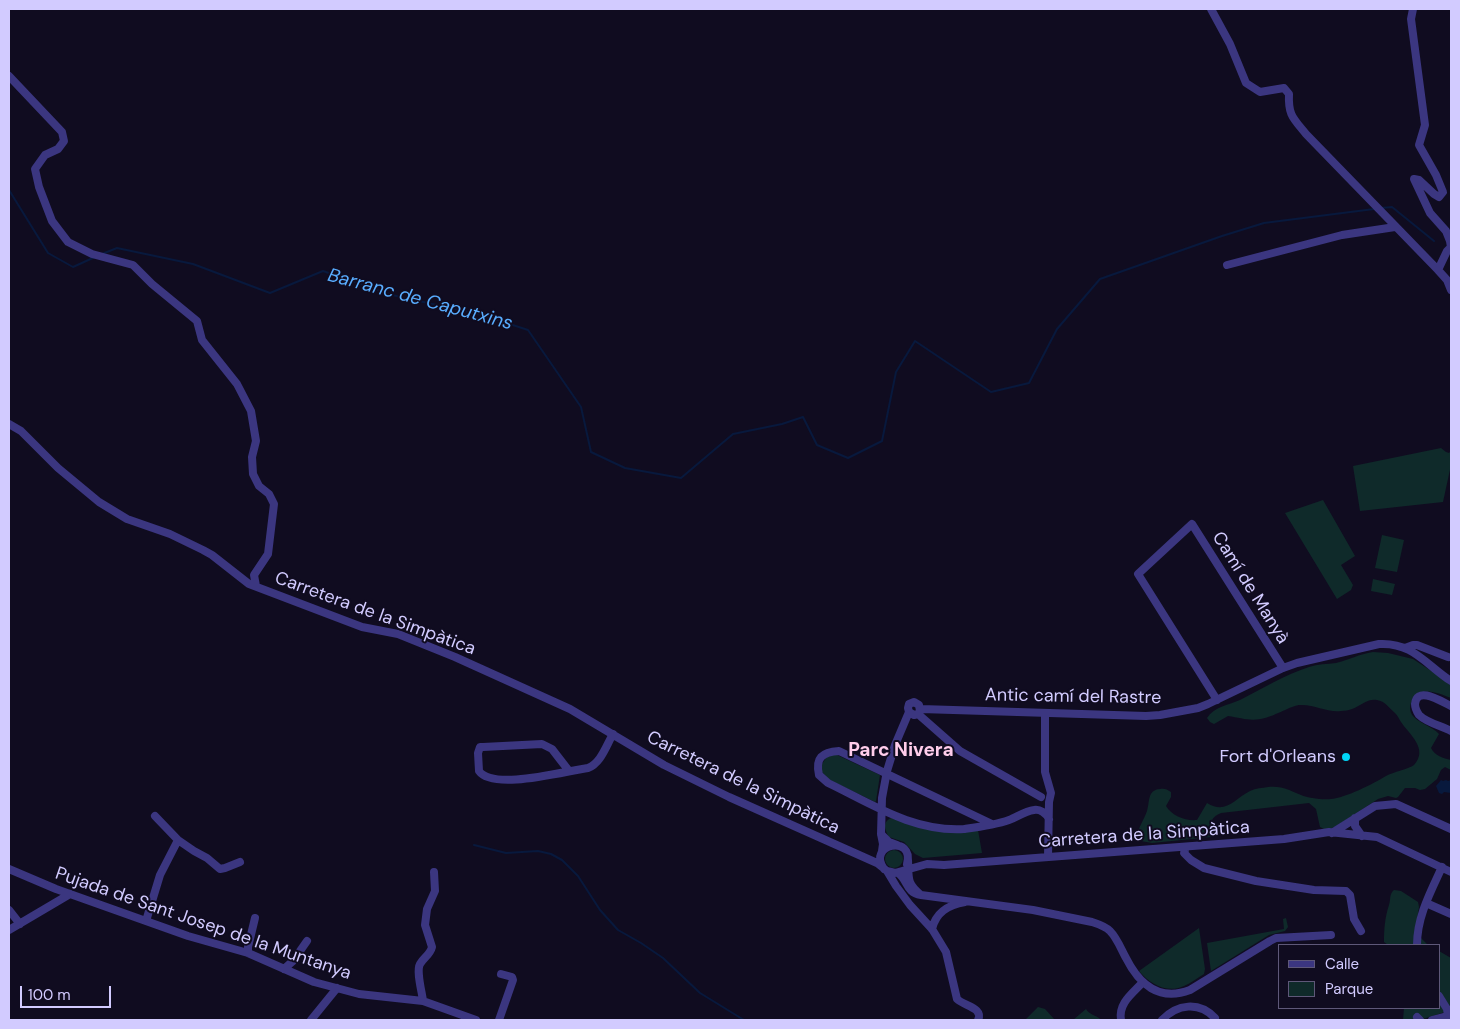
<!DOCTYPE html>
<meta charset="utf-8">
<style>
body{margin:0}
#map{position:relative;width:1460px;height:1029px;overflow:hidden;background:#100c20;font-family:"DM Sans",sans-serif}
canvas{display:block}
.frame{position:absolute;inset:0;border:10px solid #d2cbff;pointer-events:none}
.legend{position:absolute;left:1278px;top:944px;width:162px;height:65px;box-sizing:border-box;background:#100c20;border:1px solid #5e5879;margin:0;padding:6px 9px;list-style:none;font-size:15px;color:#d2cbff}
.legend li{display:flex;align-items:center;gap:10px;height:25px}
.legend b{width:25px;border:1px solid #5e5879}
.scale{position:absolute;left:20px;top:986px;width:91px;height:22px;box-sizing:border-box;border:2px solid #d2cbff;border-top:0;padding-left:6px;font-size:15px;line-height:18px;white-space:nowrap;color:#d2cbff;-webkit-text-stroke:4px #100c20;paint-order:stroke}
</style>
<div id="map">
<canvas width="1460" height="1029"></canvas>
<div class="frame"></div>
<ul class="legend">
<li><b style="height:6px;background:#3b3680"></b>Calle</li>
<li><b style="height:14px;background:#0f2a2a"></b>Parque</li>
</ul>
<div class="scale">100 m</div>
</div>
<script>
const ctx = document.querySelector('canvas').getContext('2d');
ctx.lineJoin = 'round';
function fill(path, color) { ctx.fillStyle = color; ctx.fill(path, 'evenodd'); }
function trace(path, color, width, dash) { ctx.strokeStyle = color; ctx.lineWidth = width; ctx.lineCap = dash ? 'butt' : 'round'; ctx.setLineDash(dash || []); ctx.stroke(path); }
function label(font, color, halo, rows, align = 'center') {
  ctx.font = font + ' "DM Sans",sans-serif'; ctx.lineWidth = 4; ctx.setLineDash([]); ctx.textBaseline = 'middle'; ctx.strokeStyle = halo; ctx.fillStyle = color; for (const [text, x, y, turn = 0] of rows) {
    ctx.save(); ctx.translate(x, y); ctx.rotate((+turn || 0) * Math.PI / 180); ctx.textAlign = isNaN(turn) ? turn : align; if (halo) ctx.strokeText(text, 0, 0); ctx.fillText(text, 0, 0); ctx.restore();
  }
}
fill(new Path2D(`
 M1441,448L1446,452L1449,453L1451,451V465L1443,502L1360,511L1353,466Z
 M1323,500L1355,556L1341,565L1353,585L1351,590L1337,599L1285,513Z
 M1382,535L1404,540L1397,572L1375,568Z
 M1373,579L1395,584L1392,595L1371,591Z
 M1373,652L1388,653L1413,659L1451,684V698C1443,695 1432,690 1424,692C1413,694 1406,707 1413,716C1420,724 1432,726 1439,734L1431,748C1435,756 1443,758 1451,760V770L1445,767L1441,770L1437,779L1425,789L1420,790L1415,788H1405L1398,797L1396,798L1388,796L1378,799L1335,827L1326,830L1320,827L1316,809L1309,803L1221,813C1209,818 1210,825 1211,837L1152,843L1141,841L1137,837C1138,827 1144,820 1147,811C1150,802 1147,790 1160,789C1164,788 1167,789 1171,792V797L1166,806C1172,816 1185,821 1197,820L1207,803C1226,815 1234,799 1250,791C1256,788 1262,788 1268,787C1285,786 1287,790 1301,795C1308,798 1322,800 1331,799C1345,798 1373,784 1386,776C1393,772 1409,769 1414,765C1429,749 1409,734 1401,722C1399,719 1398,716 1395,713C1389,708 1385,701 1377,700C1368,698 1360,706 1352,709C1349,710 1345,711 1341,711C1328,713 1314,704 1300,705C1293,705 1274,716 1265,718C1251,722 1242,718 1228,716L1214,724L1210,722L1207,718C1214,707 1228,705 1240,700C1263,688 1285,675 1309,667C1318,664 1327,664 1336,663C1349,660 1359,654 1373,652Z
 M828,755H837L880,775L876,801L875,802L828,779L821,771L822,764Z
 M891,818L978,830L982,853L923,858L915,854L904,842L889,837C885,830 882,822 891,818Z
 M885 859a9 9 0 1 1 18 0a9 9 0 1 1-18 0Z
 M1394,890L1401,891L1418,902L1419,907L1417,920L1421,938L1428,945H1388L1384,942C1384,929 1385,917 1389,905C1391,899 1389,894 1394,890Z
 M1286,918L1288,927L1285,931L1269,935L1211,971L1207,943L1284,929L1283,919Z
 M1199,928L1205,969L1204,974C1197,978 1191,983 1184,986C1167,994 1150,984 1139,971Z
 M1439,951L1451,958V1010L1420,1020H1403L1404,1008H1439Z
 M1038,1007L1045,1009L1055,1020H1025Z
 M1086,1009C1089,1015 1097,1015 1101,1020H1073Z`), '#0f2a2a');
fill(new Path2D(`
 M1441,780L1443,781L1446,780L1448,781L1451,780L1450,785L1451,793L1444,792L1442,794L1439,793L1436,786Z`), '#08193d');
trace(new Path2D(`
 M9,190L48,253L73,267L95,257
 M1381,208L1392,207L1434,241
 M102,254L117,248L193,264L270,293L323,271L392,295L482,315L528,330L581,407L591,452L625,468L681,478L733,434L782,424L803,417L817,445L848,458L882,441L896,372L915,341L991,392L1029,383L1057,329L1100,279L1222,236L1264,223L1374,209
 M474,845L506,853L538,851L551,854L562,860L578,876L600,910L618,930L641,943L663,958L700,993L744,1020`), '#08193d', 2);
trace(new Path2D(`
 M1211,9L1230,44L1246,83L1260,92L1284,88L1289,94C1288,115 1293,118 1306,134L1438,270L1447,280L1451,290
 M1413,9L1411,19L1425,125L1419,145L1436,175L1443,192L1439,197L1434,194L1419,180L1414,179L1430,213L1446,231L1450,241L1451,247
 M9,76L62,132L64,141L58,149L45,155L35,169L39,187L52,221L68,242L92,254L133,265L152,284L197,321L202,340L237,384L251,411L256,441L252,457L253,474L259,486L269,494L274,504L268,554L254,575L256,586
 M1227,265L1342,235L1395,227
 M1438,270L1447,251L1451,247
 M9,424L21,431L58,468L99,502L127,519L170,534L203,550L212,555L249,584L362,627L398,634L455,657L570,709L664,765L729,797L877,863L887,871L895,873L927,864L944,865L1284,839L1329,832L1377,837L1451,872
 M1405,648L1413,645H1417L1448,657
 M1217,700L1138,574L1192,524L1283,668
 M1451,706C1442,702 1417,685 1415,704C1415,708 1417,712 1419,715C1427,723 1442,726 1451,731
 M921,709L1146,716L1160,715L1198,708L1208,704L1283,668L1297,663L1379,644C1413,642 1426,665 1451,681
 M1045,713V772L1051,793L1049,802L1048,857
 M918,714L960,751L1041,797
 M569,771L552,749L542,744L483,747H480L478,753L479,771C493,791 565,771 588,768C601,763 606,746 613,734
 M155,816L178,840L194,851L207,858L220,869L225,868L240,862
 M1355,818V826L1362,836
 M992,824L839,751C822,752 815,758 819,775L828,783C872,804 913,832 964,829C979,827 995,825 1009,820C1017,817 1025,811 1034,810C1040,809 1046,813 1049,819
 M1332,833L1375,806L1396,804L1451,829
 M881,834L882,798L887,771L895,745L909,712L908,708L909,704L914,702L919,705L920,711L918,714L914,715L909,712
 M1186,847L1184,853L1191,860L1204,868L1256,881L1314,890L1346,891L1350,895L1354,919L1361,931
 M882,851L883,844L881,834L889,842L897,845
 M9,869L56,889L188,936L248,953L314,982L359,994L423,1001L476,1020
 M884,869C866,844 915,834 907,864
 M887,871L896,886L910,905L932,929L946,952L957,999C964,1006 984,1008 978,1020
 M898,873C909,881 905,892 921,895C906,883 909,878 908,860
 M921,895L1033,910L1092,922C1098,924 1105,926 1110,931C1117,938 1121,949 1126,958C1139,984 1159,1002 1190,990L1270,941L1276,938L1331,935
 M1426,903L1451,914
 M9,910L20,924
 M146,921L160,875L178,840
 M932,929C936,912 948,905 965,902
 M9,930L70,894
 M1417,945C1417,917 1430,893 1442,867
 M248,953V947L255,918
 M284,969L293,961L307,941
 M1439,996L1447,1009L1448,1016
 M423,1001C422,992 416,971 420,964C424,957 430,955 432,947L425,925L427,909L435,891L434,872
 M1417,1017L1420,1020
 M311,1020L337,988
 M499,1020L513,980L512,977L501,974
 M1121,1020C1118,1003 1133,993 1143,982
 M1162,1020C1177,1004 1199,1001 1215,1018
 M1432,1020L1451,1015`), '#3b3680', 8);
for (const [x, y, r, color] of [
 [1346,757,5,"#00d5f6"]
]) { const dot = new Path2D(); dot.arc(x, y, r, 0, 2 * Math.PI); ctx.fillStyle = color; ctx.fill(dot); trace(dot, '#100c20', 2); }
label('18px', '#d2cbff', '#100c20', [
 ["Camí de Manyà",1250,588,58],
 ["Carretera de la Simpàtica",375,614,20],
 ["Antic camí del Rastre",1073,697,1],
 ["Carretera de la Simpàtica",743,783,26],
 ["Carretera de la Simpàtica",1144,835,-4],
 ["Pujada de Sant Josep de la Muntanya",203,924,19]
]);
label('18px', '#d2cbff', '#100c20', [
 ["Fort d'Orleans",1336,757]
], 'right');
label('italic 19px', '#59adff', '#100c20', [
 ["Barranc de Caputxins",420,300,15]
]);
label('bold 19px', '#ffcdeb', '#100c20', [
 ["Parc Nivera",901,751]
]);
</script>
